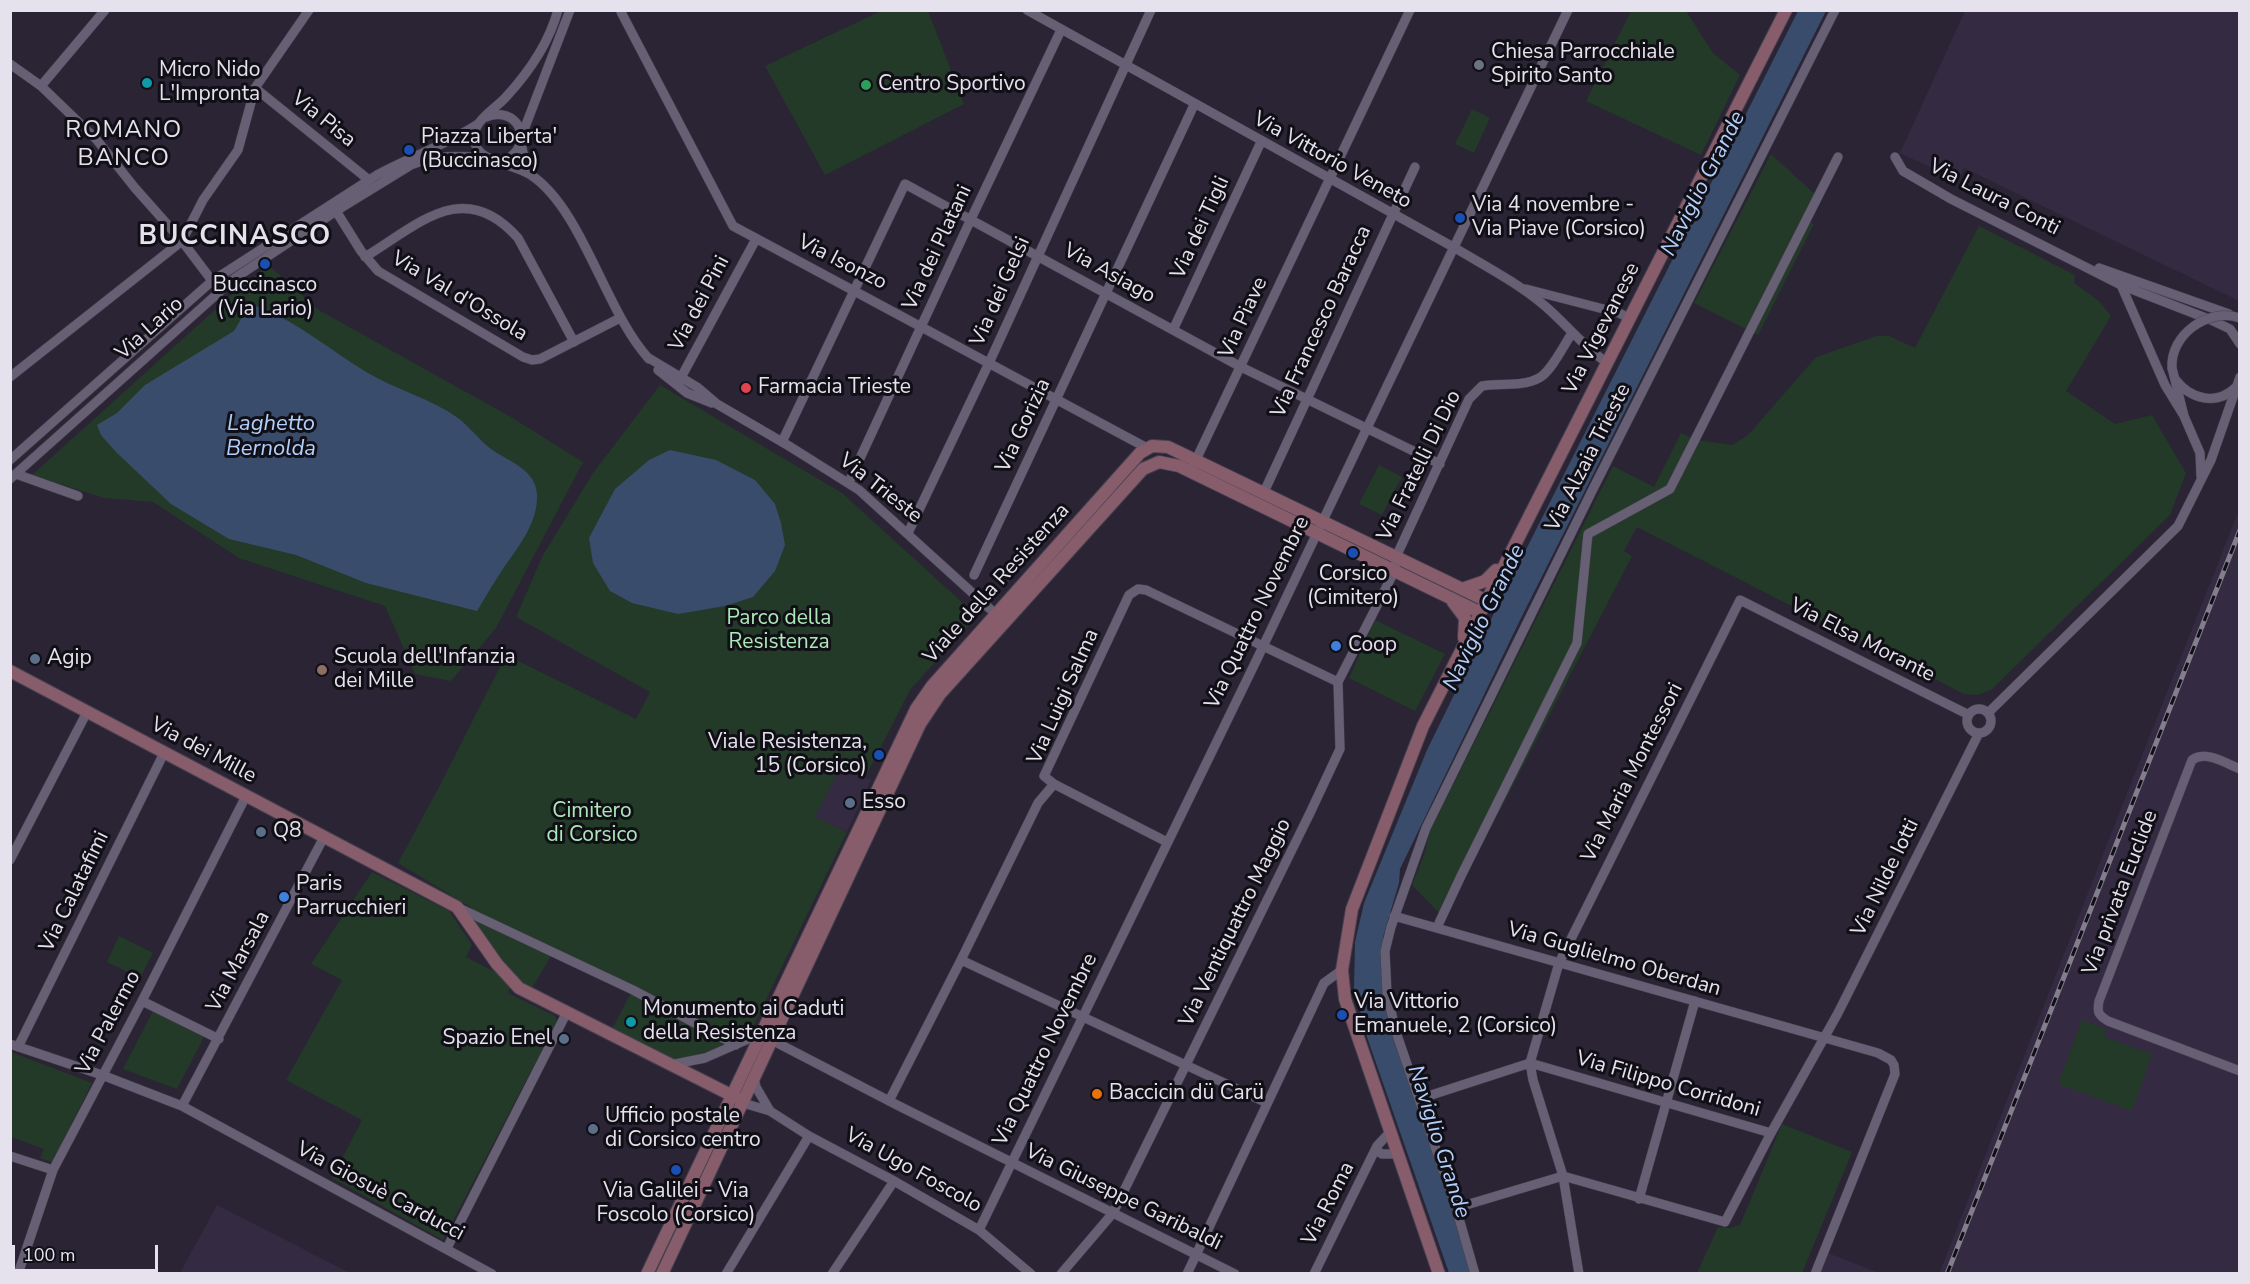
<!DOCTYPE html>
<meta charset="utf-8">
<style>
body{margin:0}
#map{position:relative;width:2250px;height:1284px;overflow:hidden;background:#2a2435;font-family:"Nunito Sans",sans-serif}
canvas{display:block}
.frame{position:absolute;inset:0;border:12px solid #e5e1ed;pointer-events:none}
.scale{position:absolute;left:12px;top:1245px;width:146px;height:27px;box-sizing:border-box;border:3px solid #e5e1ed;border-top:0;padding-left:8px;font-size:18px;line-height:21px;white-space:nowrap;color:#e5e1ed;-webkit-text-stroke:4px #110f16;paint-order:stroke}
</style>
<div id="map">
<canvas width="2250" height="1284"></canvas>
<div class="frame"></div>
<div class="scale">100 m</div>
</div>
<script>
const ctx = document.querySelector('canvas').getContext('2d');
ctx.lineJoin = 'round';
function fill(path, color) { ctx.fillStyle = color; ctx.fill(path, 'evenodd'); }
function trace(path, color, width, dash) { ctx.strokeStyle = color; ctx.lineWidth = width; ctx.lineCap = dash ? 'butt' : 'round'; ctx.setLineDash(dash || []); ctx.stroke(path); }
function label(font, color, halo, rows, align = 'center') {
  ctx.font = font + ' "Nunito Sans",sans-serif'; ctx.lineWidth = 6; ctx.setLineDash([]); ctx.textBaseline = 'middle'; ctx.strokeStyle = halo; ctx.fillStyle = color; for (const [text, x, y, turn = 0] of rows) {
    ctx.save(); ctx.translate(x, y); ctx.rotate((+turn || 0) * Math.PI / 180); ctx.textAlign = isNaN(turn) ? turn : align; if (halo) ctx.strokeText(text, 0, 0); ctx.fillText(text, 0, 0); ctx.restore();
  }
}
fill(new Path2D(`
 M1965,11H2239V301L1964,168L1958,180L1900,153Z
 M2239,510V1273L1939,1274L2109,839Z
 M840,767L871,780L847,832L815,817Z
 M217,1205L350,1273H180Z
 M1828,1253L1879,1273L1819,1274Z`), '#342b43');
fill(new Path2D(`
 M883,10L928,11L964,104L825,175L765,66Z
 M1631,11H1686L1713,53L1740,75L1701,155L1586,101Z
 M1472,109L1490,118L1474,153L1455,144Z
 M1771,154L1819,198L1808,221L1814,224L1758,335L1694,303Z
 M1979,226L2075,275L2074,283L2099,301L2111,316L2066,391L2115,424L2152,415L2186,473L2170,515L1991,690L1977,695L1964,694L1637,527L1624,551L1632,556L1471,866L1446,920L1412,885L1424,855L1430,831L1613,466L1654,487L1681,433L1697,440L1732,445L1748,435L1816,357L1877,336H1889L1915,348Z
 M268,265L317,309L511,417L583,462L496,628L451,681L415,674L385,606L239,558L153,502L104,498L32,475L227,299Z
 M660,385L842,493L977,616L910,690L865,778L840,768L815,817L847,832L748,1037L700,1055L667,1061L612,1029L634,987L555,949L532,988L513,978L472,917V908L398,863L440,785L506,655L636,719L650,692L516,617L543,555L593,473Z
 M1379,465L1402,477L1382,515L1359,504Z
 M1375,620L1445,654L1415,711L1349,678Z
 M372,872L449,911L472,945L466,957L497,973L510,987L508,993L555,1016L557,1021L443,1240L332,1178L362,1120L286,1080L342,980L311,964Z
 M119,936L153,953L140,978L107,962Z
 M153,1011L204,1037L177,1089L123,1069Z
 M2082,1020L2106,1029L2104,1037L2152,1054L2132,1111L2058,1084Z
 M11,1052L92,1083L52,1162L40,1158L44,1149L11,1137Z
 M1782,1124L1852,1152L1802,1273H1697L1718,1227L1730,1228L1740,1225Z`), '#233a28');
fill(new Path2D(`
 M1798,11H1826L1521,618L1400,869L1399,883L1383,937L1384,992L1471,1273H1449L1367,1037L1354,988L1355,942L1364,903L1427,750L1499,603Z
 M250,304C294,318 329,350 368,373C397,390 430,398 458,418C470,427 479,440 491,449C509,462 536,469 537,495C538,525 516,549 501,572C492,585 485,598 477,611L366,583L296,555L229,539L171,504L116,452L101,435L97,425L117,413L145,385L234,331Z
 M670,450L716,460L755,480L775,504L781,523L785,545L775,571L753,597L725,606L678,614L632,603L610,591L593,563L589,538L615,489L649,460Z`), '#394c6b');
const street = new Path2D(`
 M1027,10L1455,248C1485,266 1518,283 1545,306C1566,324 1583,346 1606,362
 M621,12L733,226L1147,448
 M10,64L41,86L96,139L135,188L182,241L216,286
 M41,86L105,10
 M255,88L369,180
 M486,117C516,105 535,140 509,158C489,166 466,148 477,126C483,115 498,106 506,97C529,72 549,43 558,10
 M522,135L570,10
 M521,142L524,158L532,176
 M1895,157L1903,171L1951,199L2121,285L2211,320L2230,329L2240,344
 M493,160C505,165 520,168 531,175C583,210 605,311 649,359
 M336,211L361,251L378,271L523,357L532,360L540,359L620,318
 M365,257C419,224 464,177 518,238L574,342
 M2099,268L2229,314
 M2121,285L2165,385L2184,416
 M1526,289L1619,313L1629,318
 M1173,330L1261,142
 M647,357L697,387L717,404L789,446L859,490L999,617
 M2172,368L2184,416L2200,453L2201,476
 M658,370L687,393L712,403
 M10,377L182,241L203,200L238,150L255,88L309,10
 M2175,379C2190,399 2216,406 2235,388
 M678,383L756,239
 M782,442L905,184L1241,367L1440,464
 M10,460L212,281L377,175C410,157 446,145 478,124
 M1193,466L1410,10
 M16,474L78,496
 M10,479L235,278L336,211L411,165C436,154 460,156 487,158
 M849,482L971,219L1061,30
 M1264,492L1415,167
 M908,533L989,363L1151,10
 M974,575L1194,105
 M1967 721a12 12 0 1 1 24 0a12 12 0 1 1-24 0Z
 M1988,713L2178,526L2211,460L2240,377
 M2240,769C2225,763 2206,750 2192,760L2099,1001C2097,1012 2098,1015 2108,1021L2240,1071
 M1167,842L1054,784L1044,776L1129,595L1138,589L1146,590L1338,682
 M10,860L87,712
 M457,907L633,990L736,1045
 M1394,916L1878,1053L1891,1060L1894,1065L1895,1074L1815,1274
 M1439,923L1461,876L1577,643L1588,534L1670,489L1838,157
 M961,960L1267,1103
 M142,1001L219,1039
 M10,1044L102,1075L182,1106L492,1274
 M18,1047L164,753
 M670,1065L705,1058L760,1034L897,1105L1235,1274
 M754,1077L756,1087L770,1111
 M1419,1099L1530,1063L1771,1133
 M889,1101L961,960L1038,803L1054,784
 M743,1103L770,1111L809,1136L894,1181L979,1230L1031,1274
 M182,1106L324,837
 M1376,1150L1382,1154H1397
 M10,1156L53,1170
 M1639,1199L1695,1001
 M1456,1208L1563,1176L1725,1222L1771,1133L1838,1013L1979,733
 M979,1230L1258,657L1367,428L1568,10
 M447,1248L567,1012
 M18,1274L53,1170L142,1001L246,796
 M726,1274L809,1136
 M832,1274L894,1181
 M1061,1274L1113,1213L1310,813L1340,749L1338,682L1395,570L1396,557L1469,399L1482,386C1499,383 1523,387 1539,378C1551,372 1564,345 1572,333
 M1187,1274L1324,983L1342,970
 M1314,1274L1377,1146L1390,1132
 M1475,1274L1456,1208L1396,1032L1387,994L1385,951L1391,927L1426,828L1592,491L1835,10
 M1579,1274L1563,1176L1533,1080L1530,1063L1559,963L1740,600L1969,715`);
const secondary = new Path2D(`
 M1462,589L1485,581L1496,570
 M1453,602L1465,618L1464,638
 M10,671L457,907L497,964L519,988L737,1098
 M647,1274L916,709L932,686L1140,453L1152,446L1168,447L1485,600
 M662,1274L920,724L940,694L1143,469L1159,462L1179,466L1479,612
 M1439,1274L1345,999L1342,970L1352,909L1423,726L1786,10`);
trace(street, '#45404e', 10);
trace(secondary, '#45404e', 14);
trace(street, '#675f73', 9);
trace(secondary, '#875c6b', 12);
const rail = new Path2D(`
 M1947,1274L2240,530`);
trace(rail, '#837e8d', 5);
trace(rail, '#110f16', 3, [9]);
const streetBridge = new Path2D(`
 M2172,368C2170,335 2208,307 2240,318`);
trace(streetBridge, '#45404e', 10, []);
trace(streetBridge, '#675f73', 9);
for (const [x, y, r, color] of [
 [1479,65,6,"#6b7280"],
 [147,83,6,"#0f9aa8"],
 [866,85,6,"#2e9e5b"],
 [409,150,6,"#1a4fb4"],
 [1460,218,6,"#1a4fb4"],
 [265,264,6,"#1a4fb4"],
 [746,388,6,"#e0444e"],
 [1353,553,6,"#1a4fb4"],
 [1336,646,6,"#3f7fe0"],
 [35,659,6,"#5c6f8a"],
 [322,670,6,"#8d6e63"],
 [879,755,6,"#1a4fb4"],
 [850,803,6,"#5c6f8a"],
 [261,832,6,"#5c6f8a"],
 [284,897,6,"#3f7fe0"],
 [1342,1015,6,"#1a4fb4"],
 [631,1022,6,"#0f9aa8"],
 [564,1039,6,"#5c6f8a"],
 [1097,1094,6,"#e8710a"],
 [593,1129,6,"#5c6f8a"],
 [676,1170,6,"#1a4fb4"]
]) { const dot = new Path2D(); dot.arc(x, y, r, 0, 2 * Math.PI); ctx.fillStyle = color; ctx.fill(dot); trace(dot, '#110f16', 2); }
label('21px', '#e5e1ed', '#110f16', [
 ["Chiesa Parrocchiale",1491,53],
 ["Spirito Santo",1491,77],
 ["Micro Nido",159,71],
 ["L'Impronta",159,95],
 ["Centro Sportivo",878,85],
 ["Piazza Liberta'",421,138],
 ["(Buccinasco)",421,162],
 ["Via 4 novembre -",1472,206],
 ["Via Piave (Corsico)",1472,230],
 ["Buccinasco",265,286,"center"],
 ["(Via Lario)",265,310,"center"],
 ["Farmacia Trieste",758,388],
 ["Corsico",1353,575,"center"],
 ["(Cimitero)",1353,599,"center"],
 ["Coop",1348,646],
 ["Scuola dell'Infanzia",334,658],
 ["dei Mille",334,682],
 ["Agip",47,659],
 ["Viale Resistenza,",867,743,"right"],
 ["15 (Corsico)",867,767,"right"],
 ["Esso",862,803],
 ["Q8",273,832],
 ["Paris",296,885],
 ["Parrucchieri",296,909],
 ["Via Vittorio",1354,1003],
 ["Emanuele, 2 (Corsico)",1354,1027],
 ["Monumento ai Caduti",643,1010],
 ["della Resistenza",643,1034],
 ["Spazio Enel",552,1039,"right"],
 ["Baccicin dü Carü",1109,1094],
 ["Ufficio postale",605,1117],
 ["di Corsico centro",605,1141],
 ["Via Galilei - Via",676,1192,"center"],
 ["Foscolo (Corsico)",676,1216,"center"]
], 'left');
label('21px', '#e5e1ed', '#110f16', [
 ["Via Pisa",323,120,39],
 ["Via Vittorio Veneto",1332,161,29],
 ["Via Laura Conti",1994,198,27],
 ["Via dei Tigli",1201,228,-65],
 ["Via dei Platani",938,248,-65],
 ["Via Isonzo",842,263,27],
 ["Via Asiago",1109,274,29],
 ["Via dei Gelsi",1001,292,-66],
 ["Via Val d'Ossola",459,297,31],
 ["Via dei Pini",700,304,-62],
 ["Via Piave",1244,318,-65],
 ["Via Francesco Baracca",1322,322,-65],
 ["Via Lario",150,329,-42],
 ["Via Vigevanese",1602,329,-63],
 ["Via Gorizia",1024,426,-65],
 ["Via Alzaia Trieste",1589,458,-63],
 ["Via Fratelli Di Dio",1420,466,-64],
 ["Via Trieste",880,489,38],
 ["Viale della Resistenza",997,584,-48],
 ["Via Quattro Novembre",1258,613,-64],
 ["Via Elsa Morante",1862,641,27],
 ["Via Luigi Salma",1064,697,-66],
 ["Via dei Mille",203,751,28],
 ["Via Maria Montessori",1633,773,-63],
 ["Via Nilde Iotti",1886,878,-64],
 ["Via Calatafimi",75,892,-64],
 ["Via privata Euclide",2121,893,-69],
 ["Via Ventiquattro Maggio",1236,923,-64],
 ["Via Guglielmo Oberdan",1614,960,16],
 ["Via Marsala",239,962,-62],
 ["Via Palermo",109,1023,-62],
 ["Via Quattro Novembre",1046,1050,-64],
 ["Via Filippo Corridoni",1668,1085,16],
 ["Via Ugo Foscolo",913,1171,29],
 ["Via Giosuè Carducci",380,1192,28],
 ["Via Giuseppe Garibaldi",1123,1198,26],
 ["Via Roma",1329,1204,-63]
]);
label('21px', '#ade8b9', '#110f16', [
 ["Parco della",779,619],
 ["Resistenza",779,643],
 ["Cimitero",592,812],
 ["di Corsico",592,836]
]);
label('italic 22px', '#b2cffc', '#110f16', [
 ["Naviglio Grande",1704,184,-63],
 ["Laghetto",271,425],
 ["Bernolda",271,450],
 ["Naviglio Grande",1485,618,-64],
 ["Naviglio Grande",1438,1142,72]
]);
ctx.letterSpacing = '1.5px';
label('24px', '#e5e1ed', '#110f16', [
 ["ROMANO",124,131],
 ["BANCO",124,159]
]);
ctx.letterSpacing = '0px';
ctx.letterSpacing = '1.5px';
label('bold 27px', '#e5e1ed', '#110f16', [
 ["BUCCINASCO",235,237]
]);
ctx.letterSpacing = '0px';
</script>
